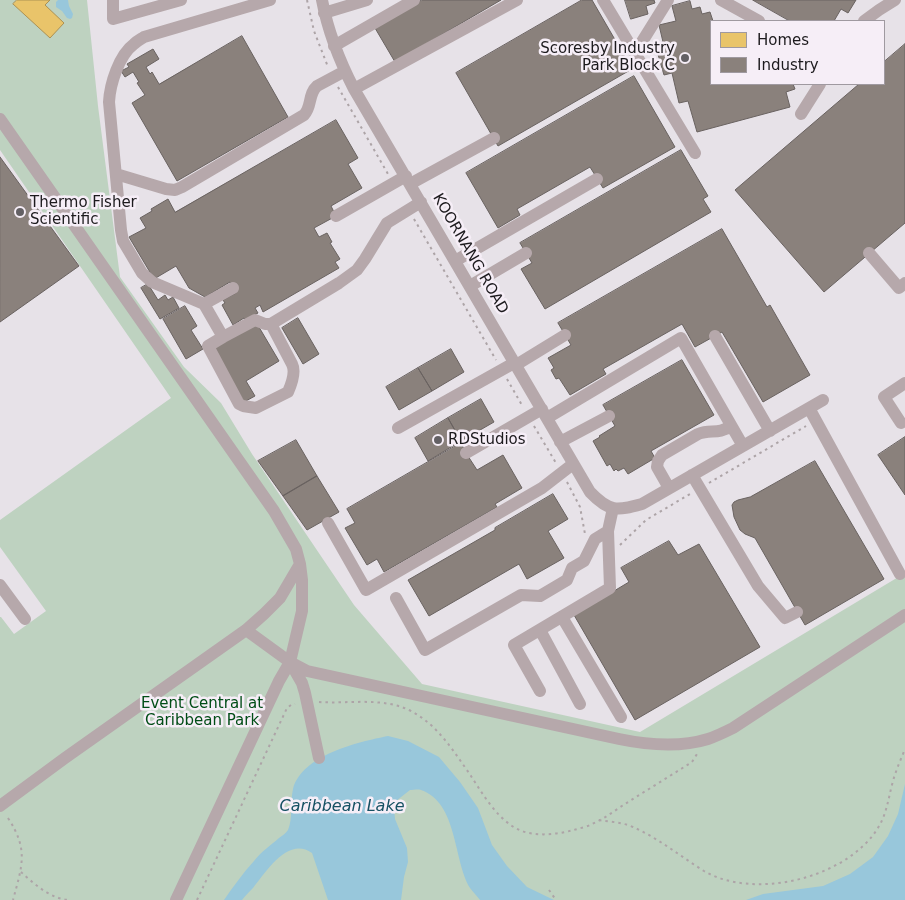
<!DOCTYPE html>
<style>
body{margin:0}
#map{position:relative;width:905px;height:900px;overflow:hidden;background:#e7e2e8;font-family:"DejaVu Sans",sans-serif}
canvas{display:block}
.legend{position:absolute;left:710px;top:20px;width:175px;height:65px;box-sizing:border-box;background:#f6eef7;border:1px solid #9f99a0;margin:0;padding:6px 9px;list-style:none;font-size:15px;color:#1c1a1d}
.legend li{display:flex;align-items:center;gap:10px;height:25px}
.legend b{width:25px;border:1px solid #9f99a0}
</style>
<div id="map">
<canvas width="905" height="900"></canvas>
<ul class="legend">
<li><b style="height:14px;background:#e9c46a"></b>Homes</li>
<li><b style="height:14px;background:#8a817c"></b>Industry</li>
</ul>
</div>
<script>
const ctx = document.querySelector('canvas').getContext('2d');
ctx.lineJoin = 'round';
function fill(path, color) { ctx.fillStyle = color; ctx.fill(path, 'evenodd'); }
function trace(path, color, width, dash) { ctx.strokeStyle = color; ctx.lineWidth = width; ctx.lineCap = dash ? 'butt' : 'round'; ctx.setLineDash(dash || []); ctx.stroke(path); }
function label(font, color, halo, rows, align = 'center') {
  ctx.font = font + ' "DejaVu Sans",sans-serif'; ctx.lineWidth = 5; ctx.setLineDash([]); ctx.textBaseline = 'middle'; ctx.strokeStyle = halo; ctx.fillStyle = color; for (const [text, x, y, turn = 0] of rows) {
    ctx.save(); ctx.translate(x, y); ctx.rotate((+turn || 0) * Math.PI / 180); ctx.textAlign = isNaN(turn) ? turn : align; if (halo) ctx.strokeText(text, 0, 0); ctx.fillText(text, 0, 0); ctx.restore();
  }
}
fill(new Path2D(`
 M0,0H87L98,106L120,277L184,367L221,403L252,454L354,605L422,684L640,732L905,573V900H0V617H1L14,634L46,611L0,547V520L171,398L0,150Z`), '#bed2c0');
fill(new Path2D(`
 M58,0H68L69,6L73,14L72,18L70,19L67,18L62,11L56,7V2Z
 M388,736L408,741L439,757L460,782L478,808L492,845L507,866L527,887L554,900H480C477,896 473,892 470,888C453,860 458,803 421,790C418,789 413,790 410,790L396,801L394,808L395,819L407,848L408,862L404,877L401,900H328L312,853C288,836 266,872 253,888C249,892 245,896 242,900H224C233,887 243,873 254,861C261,852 271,845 279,838C282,836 286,833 288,830C293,819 290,802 293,789C302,755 358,742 388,736Z
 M905,784V900H746L763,894L823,886L850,874L873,857L888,836L898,814Z`), '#98c7db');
const homes = new Path2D(`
 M17,0H50L45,5L64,23L50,38L13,4Z`);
fill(homes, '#e9c46a');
trace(homes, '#ac9153', 1);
const industry = new Path2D(`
 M422,0H501L395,62L375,28Z
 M582,0H592L632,69L498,146L456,73Z
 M625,0H654L655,3L646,6L648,14L631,19Z
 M753,0H856L848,13L841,9L834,21H790Z
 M690,1L692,9L700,7L702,14L710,12L713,21H711V84H793L795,89L786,92L790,107L697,132L688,101L679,103L672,73L664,75L655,44L663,42L659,25L676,21L672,6Z
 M242,36L288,117L177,181L132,103L145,95L137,83L139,82L133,72L125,77L121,71L129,67L127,64L153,49L159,59L146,67L150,74L152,72L159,84Z
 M905,44V223L824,292L735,190L859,84H884V62Z
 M634,76L675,147L603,188L590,167L517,209L520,215L498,228L466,173Z
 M336,120L358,158L348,164L362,188L331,206L336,216L314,228L319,237L327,233L332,242L330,243L340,259L335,262L339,268L263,312L260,305L255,308L258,313L245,320L244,318L233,325L222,305L225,303L223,300L236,293L230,282L205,297L189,288L176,266L154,279L129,237L146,228L140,218L152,211L151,209L168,199L175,212Z
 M681,150L708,196L703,199L711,212L545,309L521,269L532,263L520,243Z
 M0,157L79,266L0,322Z
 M722,229L767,307L770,305L810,375L763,402L722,332L695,347L682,324L603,369L606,374L570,395L559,378L556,379L551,370L554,368L548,358L571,345L558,323Z
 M148,284L158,300L165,295L168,300L173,297L179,308L160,319L141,288Z
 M185,306L197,326L191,330L203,349L186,359L163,319Z
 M298,318L319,354L303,364L282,328Z
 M256,322L279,361L246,381L255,396L244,402L212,348Z
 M451,349L464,372L432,391L418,368Z
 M682,360L714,415L651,451L655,458L628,474L624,468L618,471L616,469L614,471L610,464L607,466L593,441L600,437L599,436L615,426L603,405Z
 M418,368L432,391L399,410L386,387Z
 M481,399L494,422L461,441L448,418Z
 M448,418L461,441L428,461L415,438Z
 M905,437V495L878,455Z
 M296,440L317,476L283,496L258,461Z
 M461,443L466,453L477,470L503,455L522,488L495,504L497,507L384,572L377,559L367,565L345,528L355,523L347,509Z
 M815,461L884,579L805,625L755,538L745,534L740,530L734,517L732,505L734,502L738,500L750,497Z
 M317,476L339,512L307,530L283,496Z
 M553,494L568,519L548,531L564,558L527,579L519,564L429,616L408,580L495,530V528Z
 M669,541L678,555L699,544L760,647L635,720L574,615L629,582L621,568Z`);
fill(industry, '#8a817c');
trace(industry, '#696260', 1);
trace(new Path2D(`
 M307,0L314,31L328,67
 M338,87L388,174
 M414,219L496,360
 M507,379L523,407
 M534,426L556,463
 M567,482L580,507L585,534
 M709,483L806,426
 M620,545L646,520L690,494
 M319,702C349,704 381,697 409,710C437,724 452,749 469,773C481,791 493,813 512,826C530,838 554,835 574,830C580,828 587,827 592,824C604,819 614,811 625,804C647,790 670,776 692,762L697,754
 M8,818C29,850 22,866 13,900
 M599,820C610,822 622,822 633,827C658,838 680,856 704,871C754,900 843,879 876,831C887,815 888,799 893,781C896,770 901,759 905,749
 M21,872C34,884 51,899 69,900
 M549,890L556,900
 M197,900L287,708L291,705L295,704`), '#ada4a7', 2, [2.5, 4]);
trace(new Path2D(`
 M113,0V19L181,0
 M270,0L144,37C141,39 137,41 134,44C119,55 110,84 109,102L121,230L123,241L142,273L152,282L204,304L223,337L255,320L265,324H271L339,283L357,270L365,259L387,223L421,202
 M322,0C328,32 339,60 354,89L590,492C609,512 617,511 642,504L823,400
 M603,0L695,153
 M721,0L759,21
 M324,13L367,0
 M864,21L879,10L895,0
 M334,46L414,0
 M635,53L668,0
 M354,89L517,0
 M801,114L820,84
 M0,119L274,511L296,549L300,564L302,580V611L290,662L279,681L176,900
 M116,174L166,189L175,190L182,187L304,115C312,107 308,94 317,86L345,71
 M410,184L494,138
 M336,216L406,176
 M869,253L899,288L905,283
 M455,261L597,179
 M470,286L526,253
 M204,304L233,288
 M715,336L770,431
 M223,337L208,346L239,404L243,406L256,408L288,392C292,383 296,372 292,364L271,324
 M516,365L565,335
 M809,408L900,574
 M547,418L681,338L743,446
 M901,423L884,397L905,383
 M398,428L514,363
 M560,442L609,416
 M466,453L542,409
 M692,475L758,586L785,618L797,612
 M669,488L657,467L658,461L662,455L698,434C711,429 718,435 731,426
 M328,523L366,590L542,488L573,464
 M0,585L25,619
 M396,598L425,650L521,595L540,596L567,580L572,568L584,561L595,539L608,531
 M562,617L621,717
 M246,630L290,662L307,671L619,739C648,745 679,748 708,739C717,736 725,732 733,728L905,615
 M540,630L580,704
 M290,662L302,683L305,693L319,758
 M540,691L514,645L610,588L608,531L613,508
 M0,806L65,758L246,630L264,614L280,598L300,564`), '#b6a8ab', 12);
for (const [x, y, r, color] of [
 [685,58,5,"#636064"],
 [20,212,5,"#636064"],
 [438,440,5,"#636064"]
]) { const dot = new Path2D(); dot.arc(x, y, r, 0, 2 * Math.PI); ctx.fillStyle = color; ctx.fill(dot); trace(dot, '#f6eef7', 2); }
label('15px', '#1c1a1d', '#f6eef7', [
 ["Scoresby Industry",675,49,"right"],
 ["Park Block C",675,66,"right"],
 ["Thermo Fisher",30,203],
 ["Scientific",30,220],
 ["RDStudios",448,440]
], 'left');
label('15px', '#1c1a1d', '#f6eef7', [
 ["KOORNANG ROAD",470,254,60]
]);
label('15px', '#004d16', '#f6eef7', [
 ["Event Central at",202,704],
 ["Caribbean Park",202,721]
]);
label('italic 16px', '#165163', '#f6eef7', [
 ["Caribbean Lake",342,807]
]);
</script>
